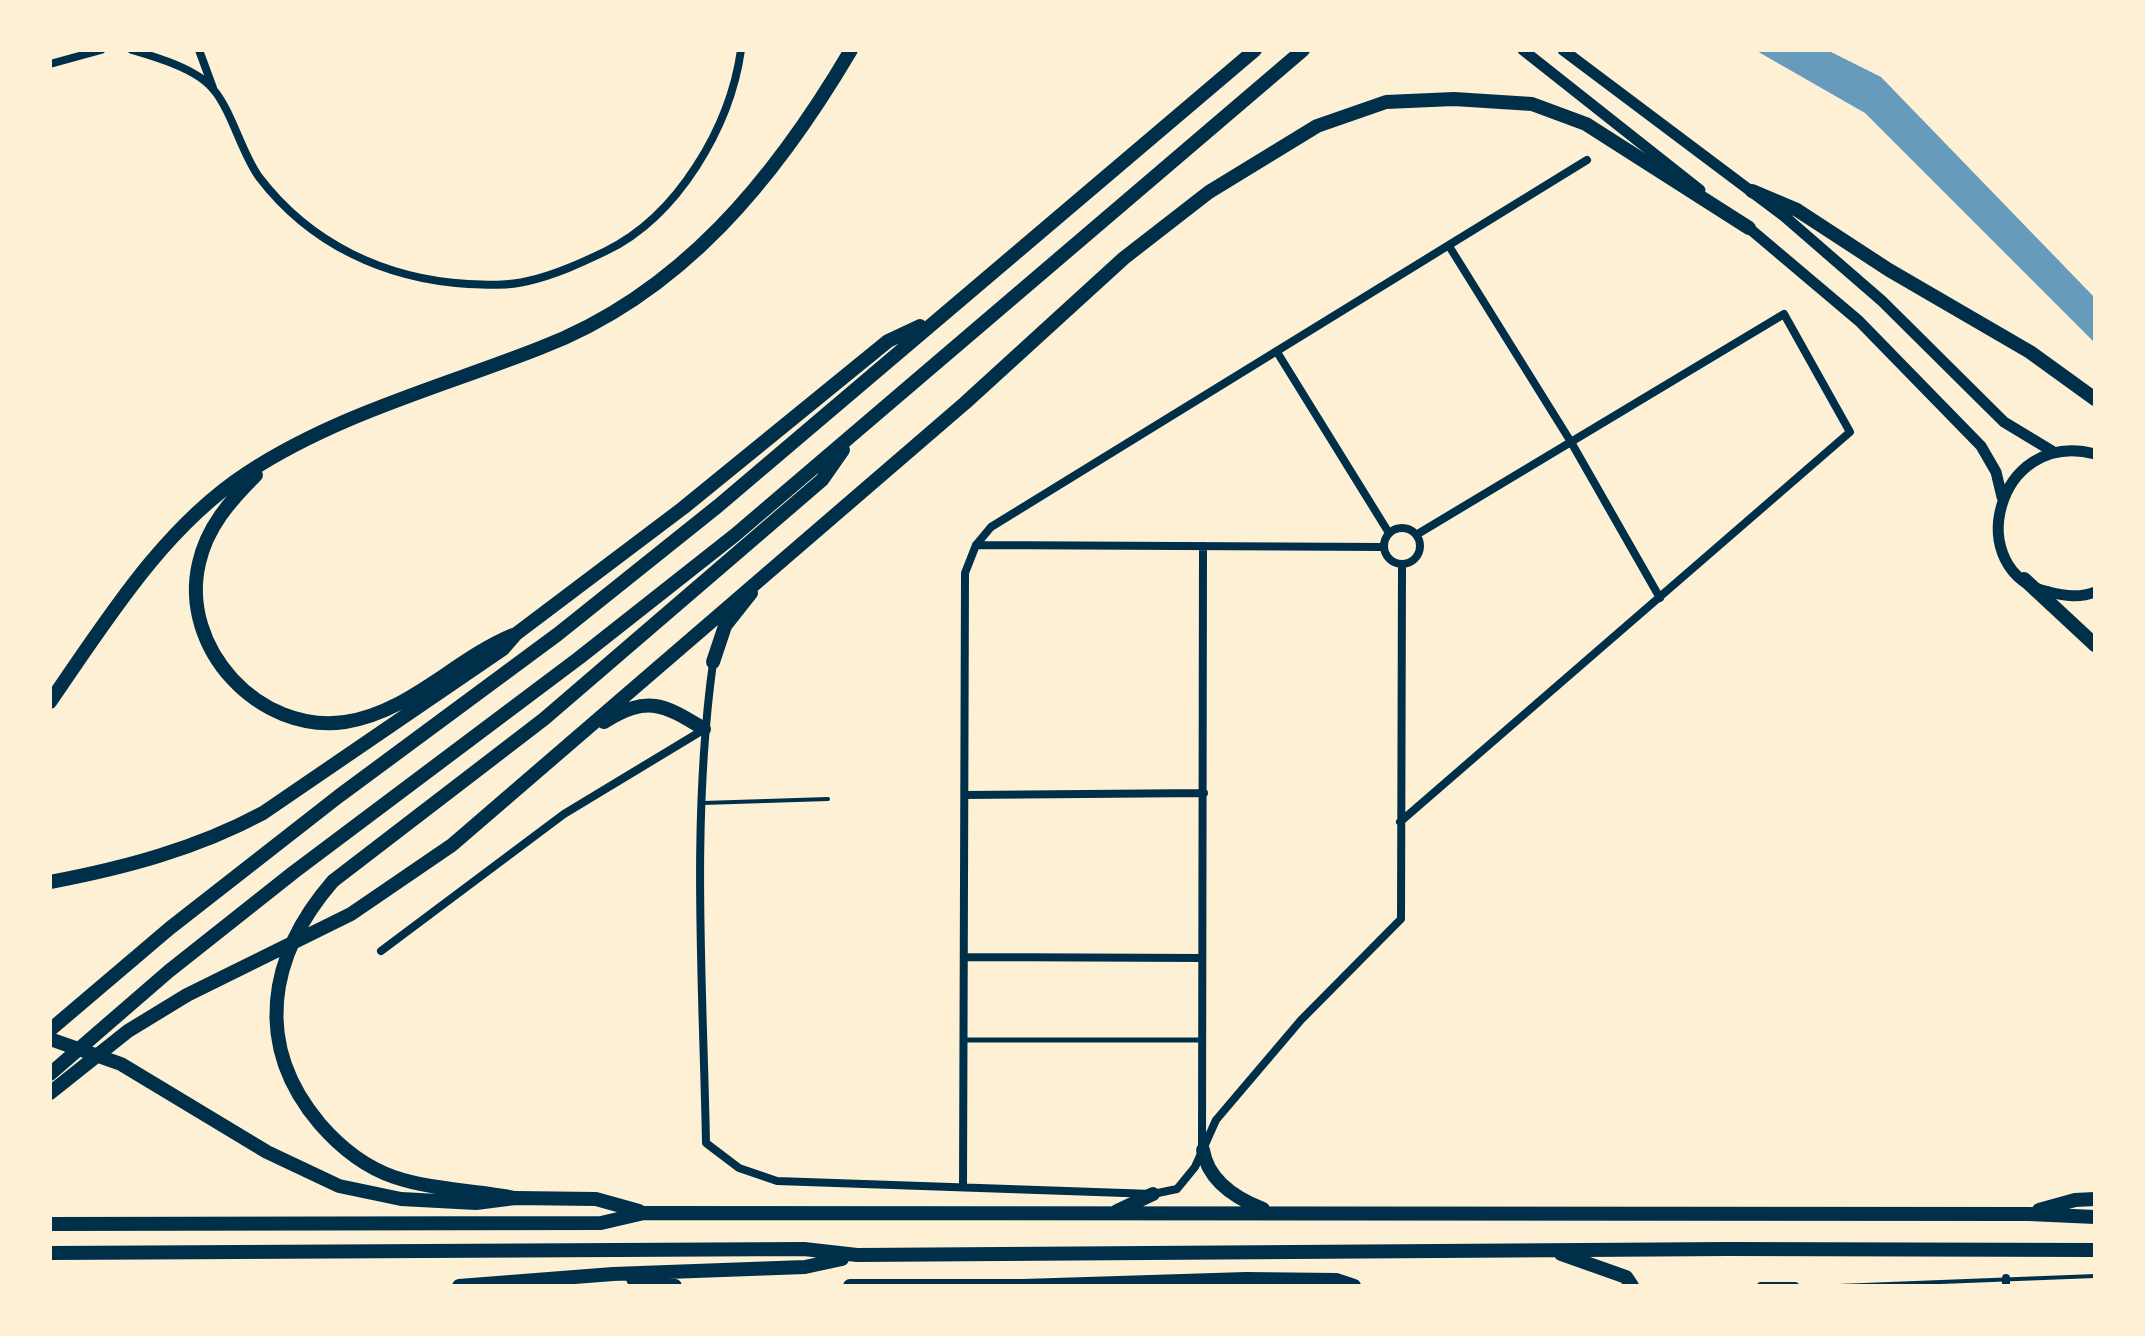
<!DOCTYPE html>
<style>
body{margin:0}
#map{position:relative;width:2145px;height:1336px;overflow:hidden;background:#fdf0d5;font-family:Overpass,sans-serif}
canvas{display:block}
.frame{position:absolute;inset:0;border:52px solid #fdf0d5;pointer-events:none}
</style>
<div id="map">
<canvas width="2145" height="1336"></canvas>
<div class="frame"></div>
</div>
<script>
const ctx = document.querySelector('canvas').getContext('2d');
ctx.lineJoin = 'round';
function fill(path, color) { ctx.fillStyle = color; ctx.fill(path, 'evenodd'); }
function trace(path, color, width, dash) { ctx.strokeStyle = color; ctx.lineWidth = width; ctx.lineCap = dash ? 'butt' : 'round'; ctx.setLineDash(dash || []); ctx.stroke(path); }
fill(new Path2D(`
 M1755,50H1827L1881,77L2095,298V343L1865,113Z`), '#669bbc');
trace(new Path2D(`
 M703,803L828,799
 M1838,1286L2095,1276`), '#003049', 4);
trace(new Path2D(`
 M965,1040H1201`), '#003049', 5);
trace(new Path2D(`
 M132,50C156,57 197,69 213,89C232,111 241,152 259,177C310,244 385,279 468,284C487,285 508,286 528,281C555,275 581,263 606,251C678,216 730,127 741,50
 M199,50L213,88
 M50,64L101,50
 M1449,246L1571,442L1660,598
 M1277,352L1389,533
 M1384 546a18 18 0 1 1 36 0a18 18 0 1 1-36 0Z
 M976,545L1384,547
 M713,663C691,822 703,983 706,1143L739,1168L777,1181L1153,1194L1177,1189L1195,1167L1216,1120L1301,1020L1401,919L1402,565
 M965,795L1204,793
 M1400,822L1850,432L1784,314L1416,535
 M381,951L564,814L703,730
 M966,957L1202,958
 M1202,1145L1203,546
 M963,1186L965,573L976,545L991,527L1587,160
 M1761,1286H1795
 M2006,1286V1278`), '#003049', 8);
trace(new Path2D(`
 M1523,50L1700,190
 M1563,50L1784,216L1882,301L2004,422L2052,451
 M1743,223L1859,321L1981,446L1996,472L2002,497
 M2095,454C1995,428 1961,573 2049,592C2065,596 2080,598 2095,592`), '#003049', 11);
trace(new Path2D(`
 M1752,191L1797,210L1889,270L2030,352L2095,399
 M256,475C230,501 207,527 199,563C179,648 259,734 345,722C410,712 455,659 513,635
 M2024,579L2095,645
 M713,662L725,626L751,593
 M50,702C106,621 163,528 247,473C337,414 441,387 540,348C682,294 776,177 851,50
 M604,722C648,695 663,704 704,729
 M50,882C124,868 196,849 263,813L503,649L516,634L683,508L888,341L920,326
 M50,1030L170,928L339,796L558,634L718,506L1255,50
 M50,1039L121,1064L267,1152L339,1186L401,1199L476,1203L515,1198L596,1199L639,1211
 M50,1074L169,971L294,872L579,658L735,535L1303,50
 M50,1093L128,1031L187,995L351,914L452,845L965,403L1124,258L1209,192L1317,126L1386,102L1454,99L1532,104L1586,124L1749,228
 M1203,1150C1208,1181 1235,1198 1263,1209
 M515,1198C476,1190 432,1190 394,1177C365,1167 340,1147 320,1124C253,1045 268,956 333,881L544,719L822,480L843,450
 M2039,1210L2075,1200L2095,1199
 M1117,1211L1153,1194
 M50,1224L601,1223L644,1213L2029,1214L2095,1217
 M50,1253L804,1249L857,1255L1728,1249L2095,1250
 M1561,1254L1626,1277L1632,1286
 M633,1279L675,1286
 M459,1286L613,1274L805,1267L842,1259
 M850,1286H1023L1246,1279L1336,1280L1354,1286`), '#003049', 14);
</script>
